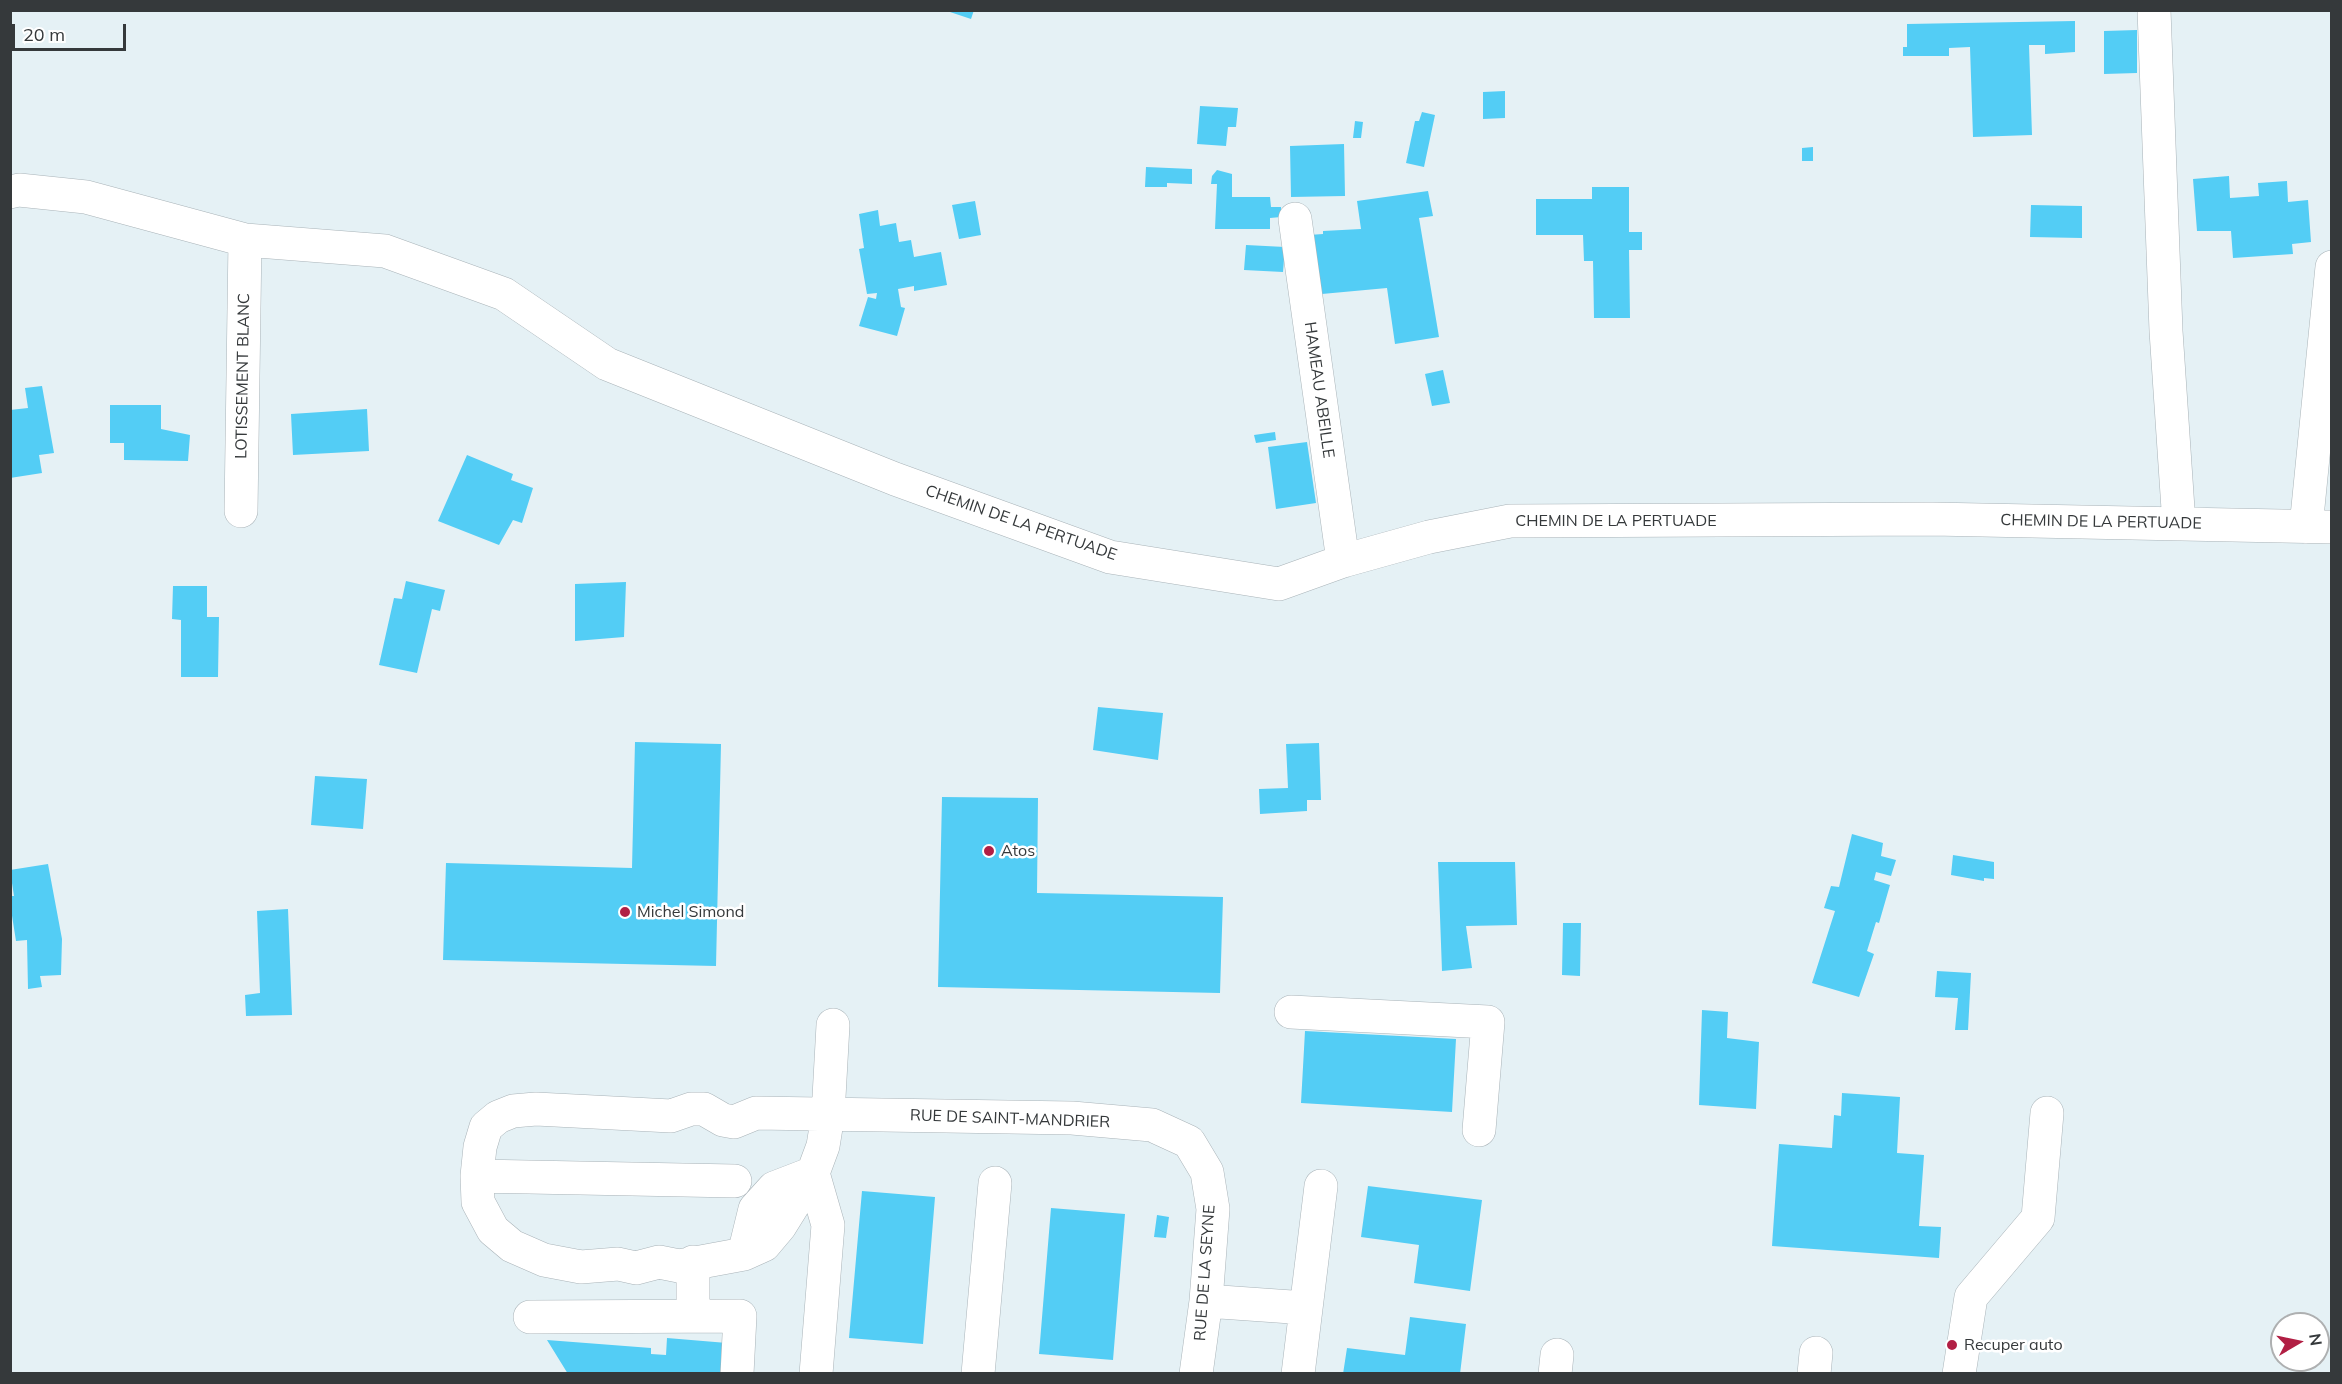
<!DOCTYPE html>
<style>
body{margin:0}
#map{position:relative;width:2342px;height:1384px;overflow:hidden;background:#e5f1f5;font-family:Mulish,sans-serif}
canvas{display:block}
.frame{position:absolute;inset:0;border:12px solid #35393b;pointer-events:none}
.north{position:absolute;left:2270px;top:1312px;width:60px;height:60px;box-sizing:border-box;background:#fff;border:2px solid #aeb0b1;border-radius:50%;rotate:81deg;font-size:16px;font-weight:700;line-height:24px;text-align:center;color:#35393b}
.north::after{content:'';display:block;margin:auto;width:21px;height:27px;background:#b11f44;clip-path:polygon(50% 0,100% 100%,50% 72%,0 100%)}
.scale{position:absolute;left:12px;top:24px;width:114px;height:27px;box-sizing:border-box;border:3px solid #35393b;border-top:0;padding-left:8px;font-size:18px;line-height:21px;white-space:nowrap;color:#35393b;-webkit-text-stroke:4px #fff;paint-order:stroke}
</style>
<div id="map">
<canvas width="2342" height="1384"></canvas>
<div class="frame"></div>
<div class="north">N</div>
<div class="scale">20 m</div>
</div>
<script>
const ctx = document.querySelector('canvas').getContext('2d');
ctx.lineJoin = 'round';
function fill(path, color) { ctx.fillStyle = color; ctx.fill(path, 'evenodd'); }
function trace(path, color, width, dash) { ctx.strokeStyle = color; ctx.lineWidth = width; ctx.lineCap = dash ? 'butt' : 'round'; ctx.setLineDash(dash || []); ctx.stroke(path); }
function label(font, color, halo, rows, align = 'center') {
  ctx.font = font + ' Mulish,sans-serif'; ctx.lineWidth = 5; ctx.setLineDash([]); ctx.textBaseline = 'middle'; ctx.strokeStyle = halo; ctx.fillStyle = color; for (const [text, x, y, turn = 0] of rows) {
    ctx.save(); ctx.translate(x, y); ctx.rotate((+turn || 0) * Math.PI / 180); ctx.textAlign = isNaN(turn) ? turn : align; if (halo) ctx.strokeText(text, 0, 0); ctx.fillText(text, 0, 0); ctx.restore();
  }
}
fill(new Path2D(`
 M944,10H974L971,19Z
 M2075,21V52L2045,54V45H2029L2032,135L1973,137L1970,47L1949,48V56H1903V47H1907V24Z
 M2137,30V73L2104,74V31Z
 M1505,91V118L1483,119V92Z
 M1200,106L1238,108L1236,127H1228L1226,146L1197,144Z
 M1422,112L1435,115L1424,167L1406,163L1415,121H1419Z
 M1355,121L1363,122L1361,138H1353Z
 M1344,144L1345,196L1291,197L1290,146Z
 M1813,147V161H1802V148Z
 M1146,167L1192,169V184L1167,183V187H1145Z
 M1217,170L1232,174V197H1270L1271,207H1281V217L1270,218V229H1215L1217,184H1211L1212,176Z
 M2229,176L2230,198L2259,196L2258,183L2287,181L2288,202L2308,200L2311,242L2292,244L2293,254L2233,258L2231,231H2197L2193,179Z
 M1592,187H1629V232H1642V250H1629L1630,318H1594L1593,261H1584L1583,235H1536V199H1592Z
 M1428,191L1433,216L1419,218L1439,337L1395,344L1387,288L1311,295L1309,235L1323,234V231L1361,229L1357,201Z
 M975,201L981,235L959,239L952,205Z
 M2031,205L2082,206V238L2030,237Z
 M878,210L880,226L896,223L899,242L911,240L914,257L941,252L947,285L914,291V286L898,289L901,307L905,308L897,336L859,326L868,297L876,299L877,293L867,294L859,249L864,248L859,214Z
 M1246,245L1285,247L1283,272L1244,270Z
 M1443,370L1450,403L1432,406L1425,374Z
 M42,386L54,453L39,455L42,473L10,478V410L28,408L25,388Z
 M110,405H161V429L190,435L188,461L124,460V443H110Z
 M367,409L369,451L293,455L291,414Z
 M1275,432L1276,440L1256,443L1254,435Z
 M1307,442L1316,503L1276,509L1268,447Z
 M467,455L513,474L511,480L533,488L522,523L513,520L499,545L438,521Z
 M406,581L445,590L440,611L432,609L417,673L379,665L394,598L402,599Z
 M626,582L624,637L575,641V584Z
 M173,586H207V617H219L218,677H181V620L172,619Z
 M1098,707L1163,713L1158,760L1093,750Z
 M635,742L721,744L716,966L443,960L446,863L632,868Z
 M1319,743L1321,800H1307V811L1260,814L1259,789L1288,788L1286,744Z
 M315,776L367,779L363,829L311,825Z
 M942,797L1038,798L1037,893L1223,897L1220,993L938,987Z
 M1852,834L1883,843L1881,856L1896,860L1891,876L1876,872L1874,880L1890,885L1879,923L1876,922L1867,951L1874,954L1859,997L1812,983L1835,911L1824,908L1831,886L1839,887Z
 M1953,855L1994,862V879L1984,878V881L1951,875Z
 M1438,862H1515L1517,925L1466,926L1472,968L1442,971Z
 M48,864L62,939L61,975L40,976L42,987L28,989L27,940L16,941L10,903V896H14L10,870Z
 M288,909L292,1015L246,1016L245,995L260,993L257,911Z
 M1563,923H1581L1580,976L1562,975Z
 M1937,971L1971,973L1968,1030H1955L1958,998L1935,997Z
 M1702,1010L1728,1012L1727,1038L1759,1042L1756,1109L1699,1105Z
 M1305,1031L1456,1039L1452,1112L1301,1103Z
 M1842,1093L1900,1097L1897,1153L1924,1155L1919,1226L1941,1227L1939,1258L1772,1246L1779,1144L1832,1148L1834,1115L1841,1116Z
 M1368,1186L1482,1200L1470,1291L1414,1283L1419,1245L1361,1237Z
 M862,1191L935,1197L923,1344L849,1338Z
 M1051,1208L1125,1214L1113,1360L1039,1354Z
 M1157,1215L1169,1217L1166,1238L1154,1237Z
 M1410,1317L1466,1324L1460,1374H1343L1347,1348L1405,1355Z
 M667,1338L727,1343L725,1374H568L547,1340L651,1348V1354L666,1355Z`), '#53cdf5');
const minor = new Path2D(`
 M2154,10L2166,331L2179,524
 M10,192L19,190L86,197L245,240L385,251L504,294L607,364L895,479L1110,557L1279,584L1343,561L1429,537L1510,521L1932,519L2332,527
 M1295,219L1343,561
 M241,511L245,240
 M2306,527L2332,267
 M1291,1012L1488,1022L1479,1130
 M833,1025L828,1115L823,1146L813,1173L780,1226L764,1245L744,1254L679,1266L659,1262L636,1268L618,1264L581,1267L544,1260L512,1246L493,1230L478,1202L477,1176L480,1147L486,1127L498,1117L513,1111L536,1109L671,1116L691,1109H704L723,1120L734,1122L756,1113L1072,1118L1152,1125L1189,1142L1207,1172L1213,1209L1206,1301L1196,1374
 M813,1173L828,1225L816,1374
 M477,1176L735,1181
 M744,1254L755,1209L774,1188L813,1173
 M1206,1301L1306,1308
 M693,1316V1262
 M530,1317L740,1316L737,1374
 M978,1374L995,1183
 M1298,1374L1321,1186
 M1555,1374L1557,1355
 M1814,1374L1816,1353
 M1959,1374L1971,1297L2038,1218L2047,1113`);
trace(minor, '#a9b3b8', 34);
trace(minor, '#fff', 33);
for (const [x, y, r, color] of [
 [989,851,6,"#b11f44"],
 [625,912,6,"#b11f44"],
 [1952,1345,6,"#b11f44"]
]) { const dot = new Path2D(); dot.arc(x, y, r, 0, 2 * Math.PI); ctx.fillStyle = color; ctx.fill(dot); trace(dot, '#fff', 2); }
label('16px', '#35393b', '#fff', [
 ["LOTISSEMENT BLANC",243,376,-89],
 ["HAMEAU ABEILLE",1319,390,82],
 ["CHEMIN DE LA PERTUADE",1616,521],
 ["CHEMIN DE LA PERTUADE",2101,522,1],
 ["CHEMIN DE LA PERTUADE",1021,523,19],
 ["RUE DE SAINT-MANDRIER",1010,1119,2],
 ["RUE DE LA SEYNE",1205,1273,-86]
]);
label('16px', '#35393b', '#fff', [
 ["Atos",1001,851],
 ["Michel Simond",637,912],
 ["Recuper auto",1964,1345]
], 'left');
</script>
